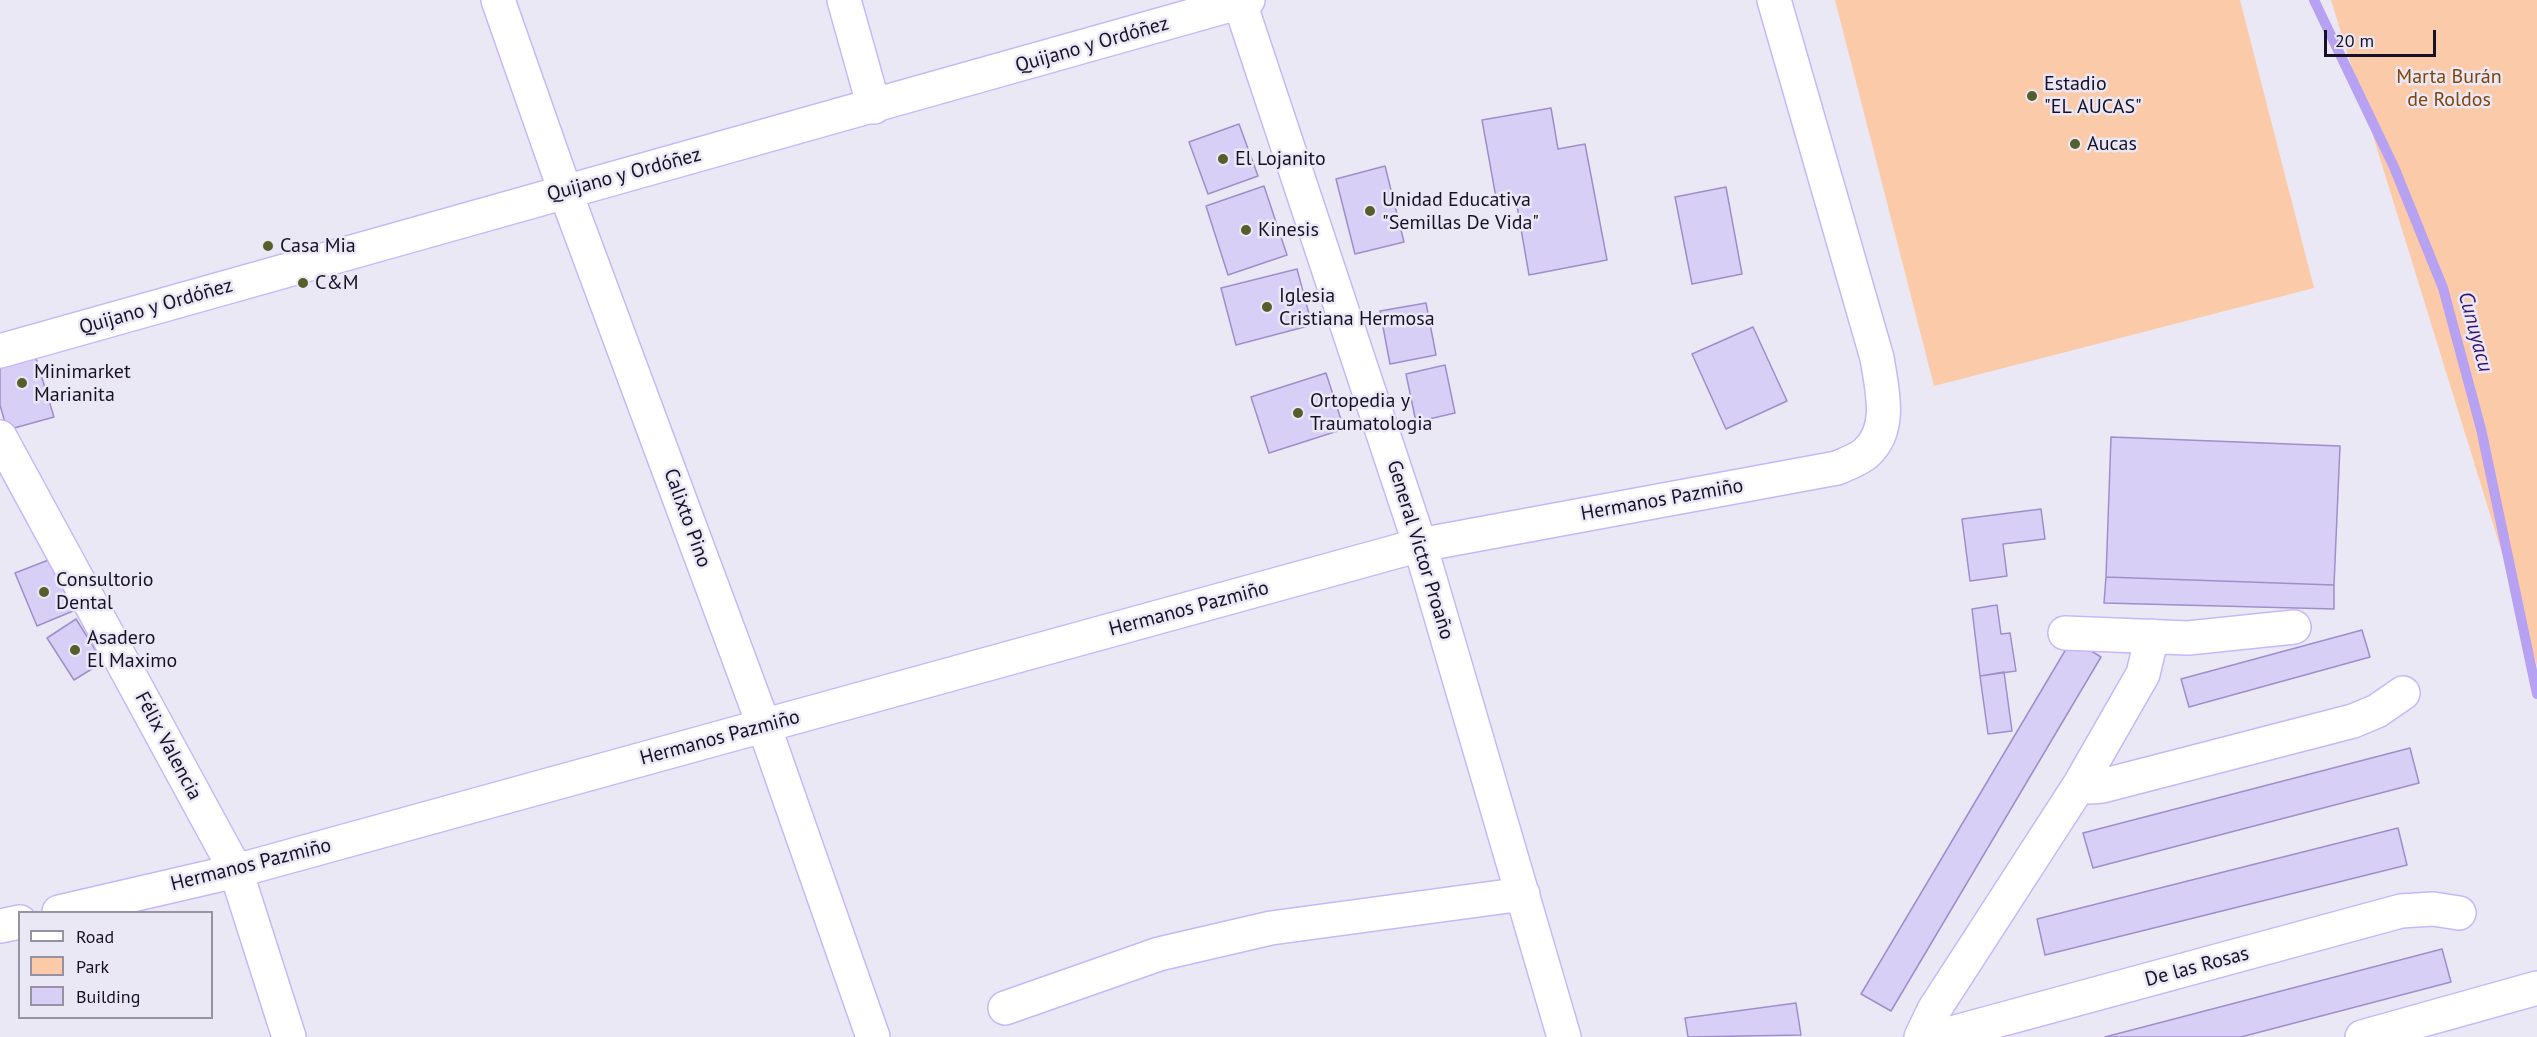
<!DOCTYPE html>
<meta charset="utf-8">
<style>
body{margin:0}
#map{position:relative;width:2537px;height:1037px;overflow:hidden;background:#ebe8f5;font-family:"PT Sans",sans-serif}
canvas{display:block}
.legend{position:absolute;left:18px;top:911px;width:195px;height:108px;box-sizing:border-box;background:#ebe8f5;border:2px solid #9692a3;margin:0;padding:8px 10px;list-style:none;font-size:18px;color:#171027}
.legend li{display:flex;align-items:center;gap:12px;height:30px}
.legend b{width:30px;border:2px solid #9692a3}
.scale{position:absolute;left:2324px;top:30px;width:112px;height:27px;box-sizing:border-box;border:3px solid #171027;border-top:0;padding-left:8px;font-size:18px;line-height:21px;white-space:nowrap;color:#171027;-webkit-text-stroke:4px #ebe8f5;paint-order:stroke}
</style>
<div id="map">
<canvas width="2537" height="1037"></canvas>
<ul class="legend">
<li><b style="height:8px;background:#fff"></b>Road</li>
<li><b style="height:16px;background:#fbcaa8"></b>Park</li>
<li><b style="height:16px;background:#d8cff6"></b>Building</li>
</ul>
<div class="scale">20 m</div>
</div>
<script>
const ctx = document.querySelector('canvas').getContext('2d');
ctx.lineJoin = 'round';
function fill(path, color) { ctx.fillStyle = color; ctx.fill(path, 'evenodd'); }
function trace(path, color, width, dash) { ctx.strokeStyle = color; ctx.lineWidth = width; ctx.lineCap = dash ? 'butt' : 'round'; ctx.setLineDash(dash || []); ctx.stroke(path); }
function label(font, color, halo, rows, align = 'center') {
  ctx.font = font + ' "PT Sans",sans-serif'; ctx.lineWidth = 5; ctx.setLineDash([]); ctx.textBaseline = 'middle'; ctx.strokeStyle = halo; ctx.fillStyle = color; for (const [text, x, y, turn = 0] of rows) {
    ctx.save(); ctx.translate(x, y); ctx.rotate((+turn || 0) * Math.PI / 180); ctx.textAlign = isNaN(turn) ? turn : align; if (halo) ctx.strokeText(text, 0, 0); ctx.fillText(text, 0, 0); ctx.restore();
  }
}
fill(new Path2D(`
 M1835,0H2240L2314,288L1934,386Z
 M2331,0H2537V666Z`), '#fbcaa8');
trace(new Path2D(`
 M2314,0L2394,167L2443,288L2481,429L2537,694`), '#b7a1f3', 10);
const building = new Path2D(`
 M1551,108L1558,149L1585,144L1607,260L1529,275L1516,200L1497,203L1482,120Z
 M1239,124L1258,176L1208,194L1189,142Z
 M1385,166L1404,242L1355,254L1336,179Z
 M1264,186L1287,255L1228,275L1206,206Z
 M1726,187L1742,274L1692,284L1675,197Z
 M1297,269L1312,325L1236,345L1221,288Z
 M1426,303L1436,355L1390,364L1380,311Z
 M1753,327L1787,401L1726,429L1692,354Z
 M34,352L54,417L7,430L0,405V362Z
 M1445,365L1455,413L1416,422L1406,374Z
 M1326,373L1344,429L1269,453L1251,397Z
 M2111,437L2340,446L2334,585L2106,577Z
 M2041,509L2045,539L2003,544L2007,576L1970,581L1962,519Z
 M51,559L73,611L37,626L15,573Z
 M2106,577L2334,585V609L2104,603Z
 M1997,605L2001,634L2010,633L2016,671L1980,676L1972,609Z
 M76,619L103,662L74,680L47,638Z
 M2362,630L2370,657L2189,707L2181,679Z
 M2072,639L2101,657L1891,1011L1861,994Z
 M2004,672L2012,731L1988,734L1980,676Z
 M2410,748L2419,783L2093,868L2083,833Z
 M2398,828L2407,865L2045,955L2037,919Z
 M2442,949L2451,982L2241,1037H2105Z
 M1796,1003L1801,1035L1688,1037L1685,1018Z`);
fill(building, '#d8cff6');
trace(building, '#9e8ecb', 1.5);
const minor = new Path2D(`
 M498,0L565,191L764,726L873,1037
 M844,0L874,107
 M1239,0L1420,545L1564,1037
 M0,351L1248,0
 M0,437L236,871L289,1037
 M2065,633L2188,638L2294,627
 M2080,784L2090,787L2102,786L2353,721L2377,711L2403,693
 M59,912L236,871L1420,545L1837,468C1846,464 1858,460 1866,453C1893,429 1882,390 1877,358L1774,0
 M0,926L20,922
 M1005,1008L1159,954L1271,928L1523,894
 M1921,1037L1934,1010L2080,784L2143,674L2152,636
 M1937,1037L2401,911L2433,909L2459,913
 M2362,1037L2537,988`);
trace(minor, '#c8b7f8', 36);
trace(minor, '#fff', 33);
for (const [x, y, r, color] of [
 [2032,96,6,"#565e2c"],
 [2075,144,6,"#565e2c"],
 [1223,159,6,"#565e2c"],
 [1370,211,6,"#565e2c"],
 [1246,230,6,"#565e2c"],
 [268,246,6,"#565e2c"],
 [303,283,6,"#565e2c"],
 [1267,307,6,"#565e2c"],
 [22,383,6,"#565e2c"],
 [1298,413,6,"#565e2c"],
 [44,592,6,"#565e2c"],
 [75,650,6,"#565e2c"]
]) { const dot = new Path2D(); dot.arc(x, y, r, 0, 2 * Math.PI); ctx.fillStyle = color; ctx.fill(dot); trace(dot, '#ebe8f5', 2); }
label('20px', '#171027', '#ebe8f5', [
 ["Quijano y Ordóñez",1092,45,-16],
 ["Quijano y Ordóñez",624,175,-15],
 ["Quijano y Ordóñez",156,307,-16],
 ["Hermanos Pazmiño",1662,500,-10],
 ["Calixto Pino",687,518,70],
 ["General Victor Proaño",1420,550,73],
 ["Hermanos Pazmiño",1189,609,-15],
 ["Hermanos Pazmiño",720,738,-15],
 ["Félix Valencia",168,746,62],
 ["Hermanos Pazmiño",251,865,-14],
 ["De las Rosas",2197,967,-15]
]);
label('20px', '#814308', '#ebe8f5', [
 ["Marta Burán",2449,77],
 ["de Roldos",2449,100]
]);
label('20px', '#171027', '#ebe8f5', [
 ["Estadio",2044,84],
 ["\"EL AUCAS\"",2044,107],
 ["Aucas",2087,144],
 ["El Lojanito",1235,159],
 ["Unidad Educativa",1382,200],
 ["\"Semillas De Vida\"",1382,223],
 ["Kinesis",1258,230],
 ["Casa Mia",280,246],
 ["C&M",315,283],
 ["Iglesia",1279,296],
 ["Cristiana Hermosa",1279,319],
 ["Minimarket",34,372],
 ["Marianita",34,395],
 ["Ortopedia y",1310,401],
 ["Traumatologia",1310,424],
 ["Consultorio",56,580],
 ["Dental",56,603],
 ["Asadero",87,638],
 ["El Maximo",87,661]
], 'left');
label('italic 21px', '#39136d', '#ebe8f5', [
 ["Cunuyacu",2475,332,75]
]);
</script>
